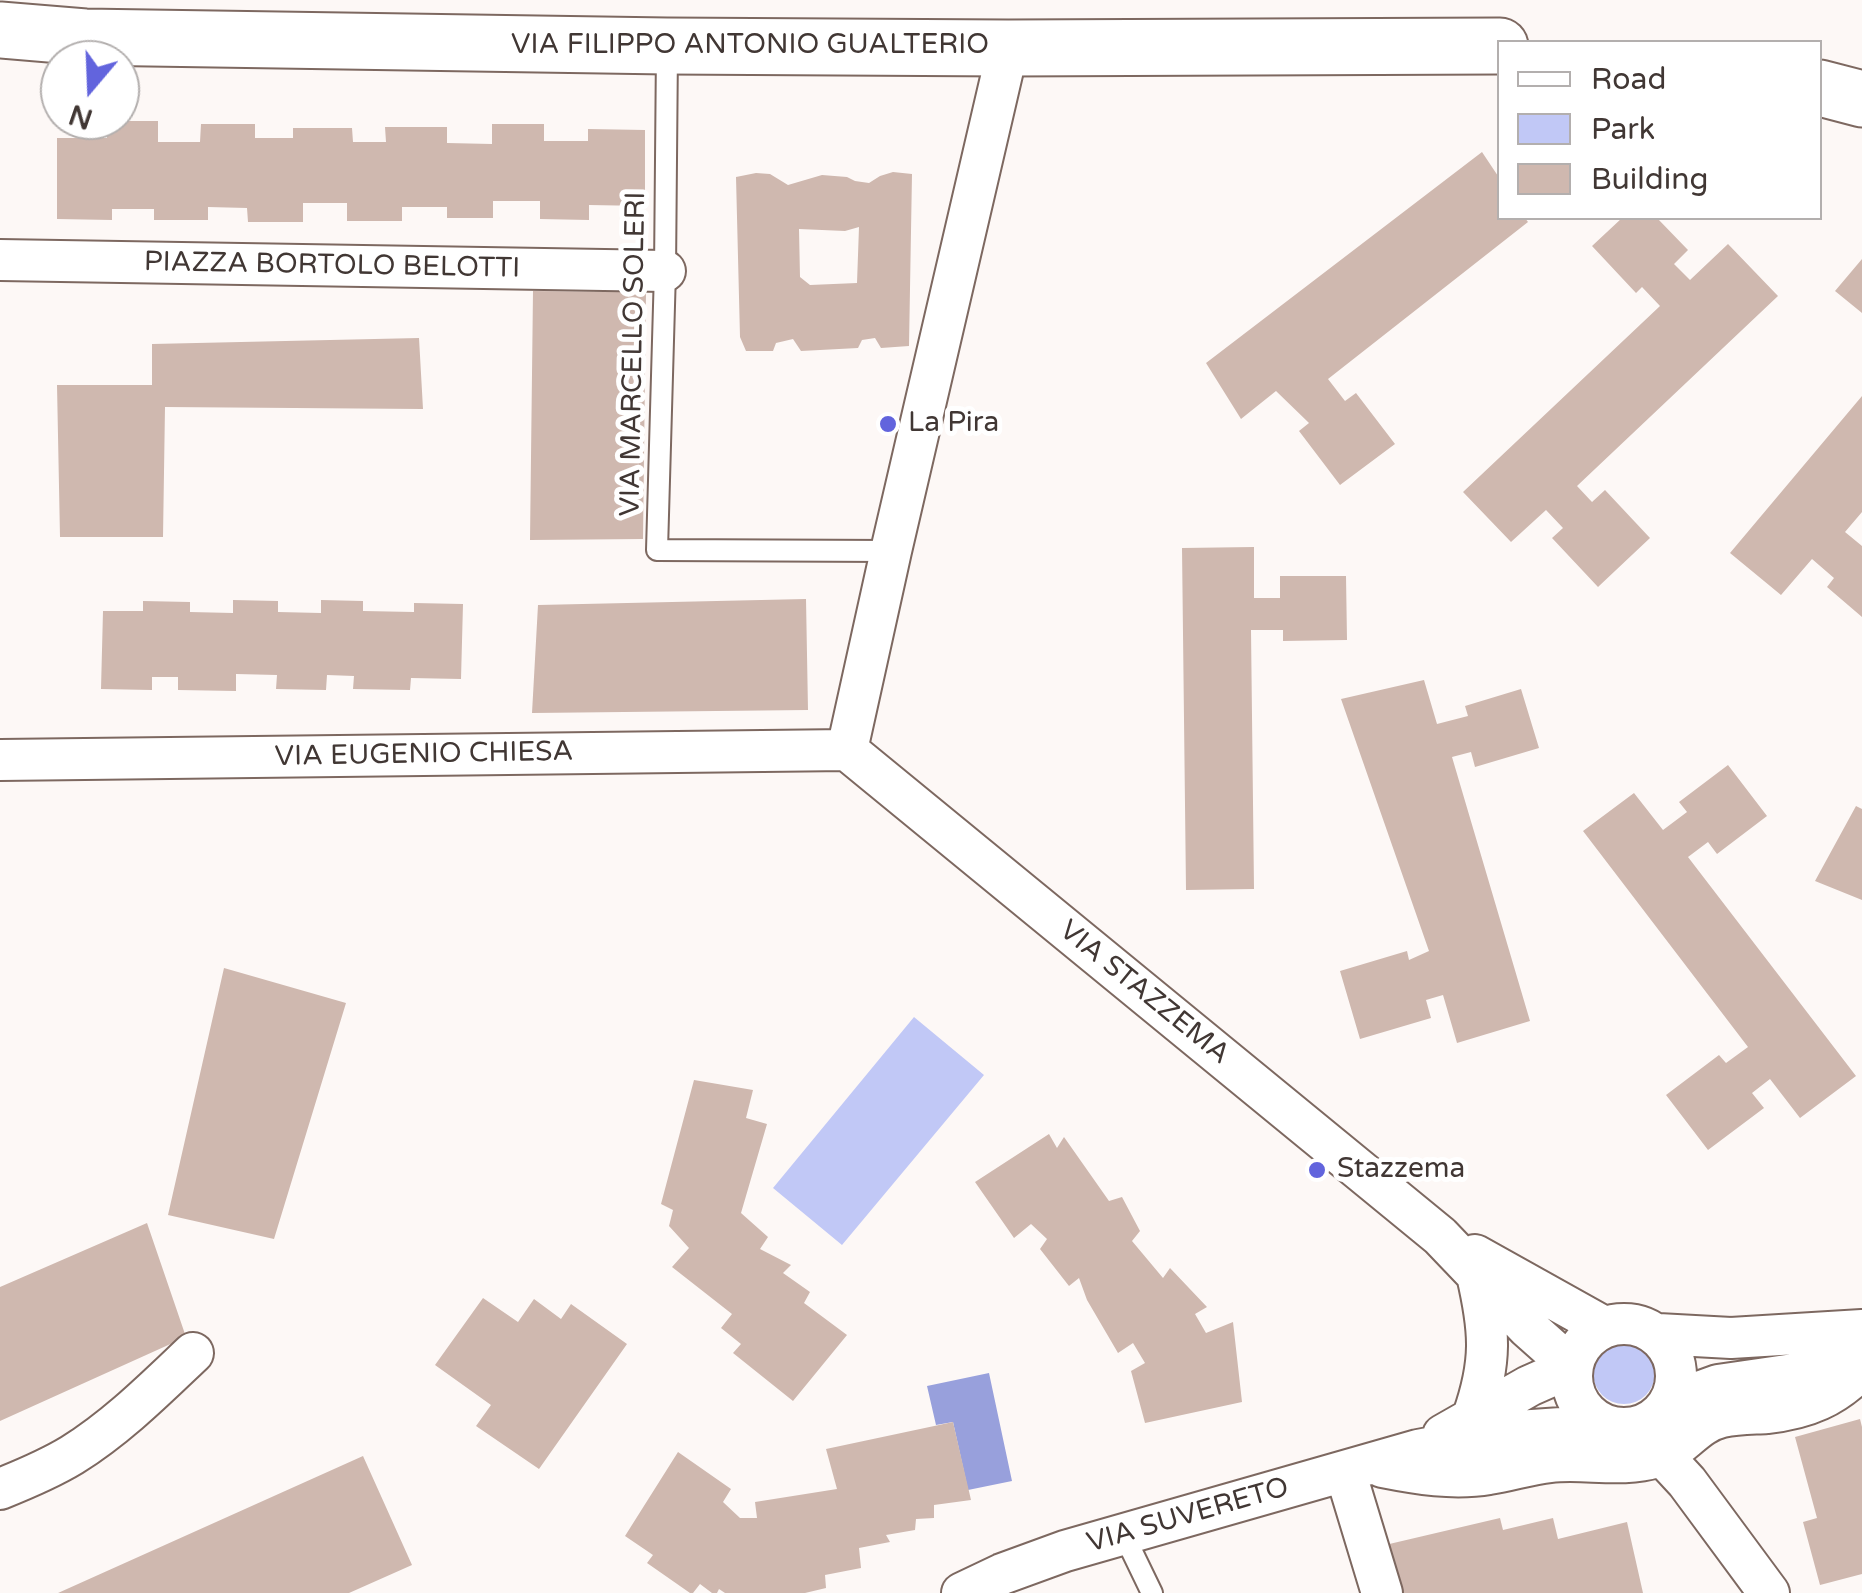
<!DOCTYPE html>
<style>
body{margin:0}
#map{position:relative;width:1862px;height:1593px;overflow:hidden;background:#fdf8f6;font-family:"Varela Round",sans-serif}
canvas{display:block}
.legend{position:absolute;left:1497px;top:40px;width:325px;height:180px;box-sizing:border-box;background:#fff;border:2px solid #b3afae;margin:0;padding:12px 18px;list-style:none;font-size:30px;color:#413734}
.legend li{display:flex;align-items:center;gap:20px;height:50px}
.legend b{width:50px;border:2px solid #b3afae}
.north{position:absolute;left:40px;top:40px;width:100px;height:100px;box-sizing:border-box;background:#fff;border:2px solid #b3afae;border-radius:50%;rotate:199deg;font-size:28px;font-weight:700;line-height:40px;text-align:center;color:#413734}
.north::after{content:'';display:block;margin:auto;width:35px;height:45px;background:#6264dd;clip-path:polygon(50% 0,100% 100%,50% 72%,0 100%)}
</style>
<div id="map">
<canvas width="1862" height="1593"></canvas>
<ul class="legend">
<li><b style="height:12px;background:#fff"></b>Road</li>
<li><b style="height:28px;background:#c1c8f6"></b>Park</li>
<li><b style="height:28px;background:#cfb8af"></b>Building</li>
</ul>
<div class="north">N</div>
</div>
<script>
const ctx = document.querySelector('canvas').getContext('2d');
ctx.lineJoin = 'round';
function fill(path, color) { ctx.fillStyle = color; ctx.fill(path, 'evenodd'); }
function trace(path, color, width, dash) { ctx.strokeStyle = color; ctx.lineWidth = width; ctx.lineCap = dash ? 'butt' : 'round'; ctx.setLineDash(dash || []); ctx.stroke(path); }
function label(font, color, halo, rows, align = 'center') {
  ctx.font = font + ' "Varela Round",sans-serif'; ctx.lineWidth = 10; ctx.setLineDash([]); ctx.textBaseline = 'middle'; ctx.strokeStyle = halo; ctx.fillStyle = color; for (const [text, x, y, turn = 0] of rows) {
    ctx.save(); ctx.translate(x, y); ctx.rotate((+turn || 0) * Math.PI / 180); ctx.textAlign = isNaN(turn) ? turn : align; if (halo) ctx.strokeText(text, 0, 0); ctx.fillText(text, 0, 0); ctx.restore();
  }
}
fill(new Path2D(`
 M914,1017L984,1075L842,1245L773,1188Z
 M1593 1373a31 31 0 1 1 62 0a31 31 0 1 1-62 0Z`), '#c1c8f6');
fill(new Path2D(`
 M989,1373L1012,1481L968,1490L953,1422L936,1425L927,1386Z`), '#98a0dc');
fill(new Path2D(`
 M107,121H158V142H200L201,124H255V138H293V128H352L353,142H386L385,127H447V143L492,144V124H544V141H588V129L645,130V206L589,205V220L540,219V201H493V218H447V207H402V221H347V203H303V222H248L247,208L208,207V220H154V209H112V220L57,219V138H107Z
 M1482,152L1500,179V218H1525L1528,222L1328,379L1345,401L1356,393L1395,444L1340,485L1299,431L1309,423L1276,391L1241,419L1206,363Z
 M893,172L912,174L909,346L881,348L875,338L862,340L858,348L801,351L793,339L776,343L773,351H746L740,337L736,177L756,173L770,174L788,185L822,175L847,177L855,181L869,183L880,176ZM859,227L857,283L810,285L800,277L799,229L845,231Z
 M1622,218H1657L1688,250L1674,264L1690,280L1728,244L1778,296L1577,486L1592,502L1605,490L1650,538L1598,587L1552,538L1563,528L1546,510L1511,542L1463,492L1660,306L1642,287L1636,293L1592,246Z
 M1862,259V313L1835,291Z
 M533,291L646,292L643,539L530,540Z
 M419,338L423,409L165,407L163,537H60L57,385H152V344Z
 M1862,396V512L1845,532L1862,546V617L1827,587L1834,578L1812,559L1781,595L1730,553Z
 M1254,547V598H1280V576H1346L1347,640L1283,641V630H1251L1254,889L1186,890L1182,548Z
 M806,599L808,710L532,713L538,605Z
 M233,600L278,601V612L321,613V600L363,601V611L414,612V603L463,604L461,679L411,678L410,690L353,689L354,676L327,675L326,690L276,689L277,675L236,674V691L178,690V677H152V690L101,689L103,611H143V601L190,602V612L233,613Z
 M1424,680L1437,724L1468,716L1465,706L1521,689L1539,748L1475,767L1471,752L1452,757L1530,1021L1457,1043L1443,995L1426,1000L1431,1018L1360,1039L1340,971L1407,951L1409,960L1429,951L1341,699Z
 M1728,765L1767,816L1717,854L1708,842L1688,857L1856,1076L1800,1118L1770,1079L1752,1093L1764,1108L1708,1150L1666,1095L1719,1055L1726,1063L1748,1047L1583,831L1634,793L1663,830L1687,812L1679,802Z
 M1856,806L1862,809V900L1815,881Z
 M224,968L346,1003L274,1239L168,1215Z
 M694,1080L753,1090L746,1118L767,1124L741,1213L768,1237L760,1249L791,1265L783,1273L810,1292L804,1303L847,1335L793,1401L733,1353L741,1344L721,1328L732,1314L672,1267L689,1248L669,1226L673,1210L661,1204Z
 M1049,1134L1057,1148L1064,1137L1109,1201L1122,1197L1140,1231L1132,1241L1163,1278L1170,1268L1207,1307L1195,1314L1206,1333L1233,1322L1242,1402L1145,1423L1131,1371L1145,1363L1133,1343L1118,1353L1087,1300L1079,1278L1069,1286L1040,1249L1047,1239L1031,1224L1014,1238L975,1182Z
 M147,1223L186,1337L0,1421V1287Z
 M483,1298L518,1322L534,1299L561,1319L571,1304L627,1344L539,1469L476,1426L491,1405L435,1365Z
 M1860,1419L1862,1427V1574L1820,1585L1803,1522L1817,1518L1795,1437Z
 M953,1422L971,1500L934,1505V1518L916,1519L915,1530L886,1535L890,1542L859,1548L861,1568L825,1575L826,1588L805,1593H725L719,1589L717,1593H712L700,1584L693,1593H690L647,1563L653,1555L625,1536L678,1452L731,1489L723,1502L740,1518H757L755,1502L837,1489L826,1449Z
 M363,1456L412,1565L349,1593H58Z
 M1500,1518L1503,1530L1553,1518L1558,1539L1627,1522L1643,1593H1396L1385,1545Z`), '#cfb8af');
const lane = new Path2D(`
 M667,48L665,271L657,550L891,551
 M1123,1533L1152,1593`);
const street = new Path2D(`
 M0,260L665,271
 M847,750L1440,1236L1527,1327L1572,1367
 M847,750L891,551L1008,48
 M0,760L847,750
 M1475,1255L1604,1327
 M1572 1376a52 52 0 1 1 104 0a52 52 0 1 1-104 0Z
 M1658,1334L1731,1338L1862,1330
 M1671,1402L1718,1385L1801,1373L1862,1351
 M1473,1416C1492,1362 1490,1331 1477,1275
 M1443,1435L1529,1386L1572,1367
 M1662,1455L1687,1482L1769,1593
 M1382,1467C1417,1474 1454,1480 1489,1474C1510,1471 1529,1464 1550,1462C1586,1458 1621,1468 1657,1457C1682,1449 1695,1423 1722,1417C1737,1414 1752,1414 1767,1413C1806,1409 1835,1397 1862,1368
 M1345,1471L1382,1593
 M0,1489C25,1479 49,1469 72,1455C117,1427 155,1389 193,1353
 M962,1593L1002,1574L1065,1551L1418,1450L1518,1431L1605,1425`);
const secondary = new Path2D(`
 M0,30L85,37L667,46L1008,48L1500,46
 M1820,88L1862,99`);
trace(lane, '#7d6860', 24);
trace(street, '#7d6860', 44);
trace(secondary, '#7d6860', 59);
trace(lane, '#fff', 20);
trace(street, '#fff', 40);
trace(secondary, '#fff', 55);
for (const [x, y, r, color] of [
 [888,424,10,"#6264dd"],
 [1317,1170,10,"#6264dd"]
]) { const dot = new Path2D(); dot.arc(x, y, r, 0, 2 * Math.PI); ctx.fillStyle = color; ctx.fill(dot); trace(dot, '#fff', 4); }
label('28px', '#413734', '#fff', [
 ["VIA FILIPPO ANTONIO GUALTERIO",750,46],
 ["PIAZZA BORTOLO BELOTTI",332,266,1],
 ["VIA MARCELLO SOLERI",634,354,-89],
 ["VIA EUGENIO CHIESA",424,755,-1],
 ["VIA STAZZEMA",1144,993,39],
 ["VIA SUVERETO",1188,1516,-16]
]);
label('28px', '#413734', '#fff', [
 ["La Pira",908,424],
 ["Stazzema",1337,1170]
], 'left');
</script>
